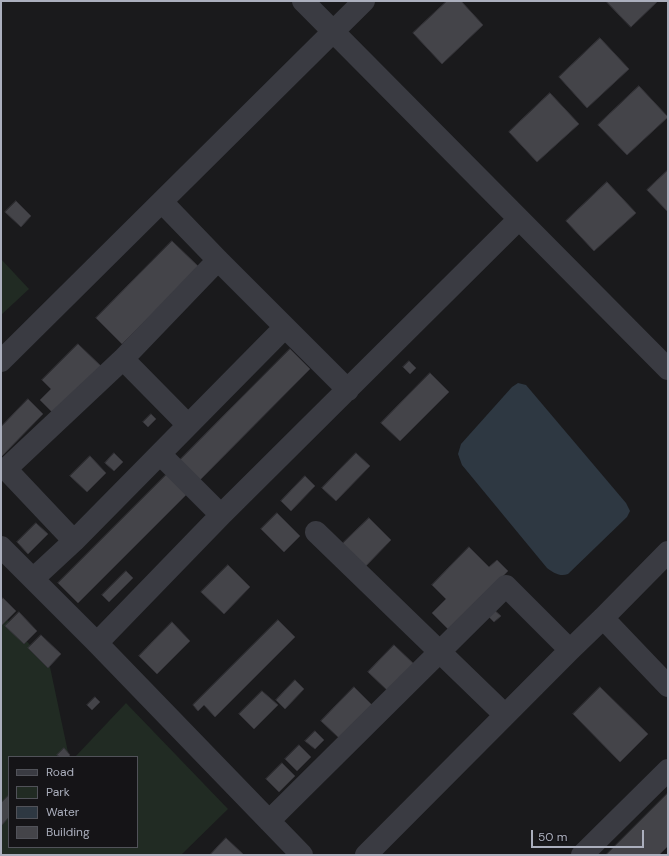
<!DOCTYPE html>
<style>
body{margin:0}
#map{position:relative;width:669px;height:856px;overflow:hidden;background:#1a1a1c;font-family:"DM Sans",sans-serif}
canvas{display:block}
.frame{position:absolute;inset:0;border:2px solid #abafbd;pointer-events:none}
.legend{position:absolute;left:8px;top:756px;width:130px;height:92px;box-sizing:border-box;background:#151417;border:1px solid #515259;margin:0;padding:5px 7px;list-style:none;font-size:12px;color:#abafbd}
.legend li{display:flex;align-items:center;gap:8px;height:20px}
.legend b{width:20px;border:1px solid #515259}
.scale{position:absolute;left:531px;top:830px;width:113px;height:18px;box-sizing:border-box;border:2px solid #abafbd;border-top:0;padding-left:5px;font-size:12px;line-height:14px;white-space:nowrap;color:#abafbd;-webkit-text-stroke:3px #151417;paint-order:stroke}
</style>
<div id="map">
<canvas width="669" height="856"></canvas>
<div class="frame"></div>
<ul class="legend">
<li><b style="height:5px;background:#3a3b42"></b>Road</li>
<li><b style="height:11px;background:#212b23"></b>Park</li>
<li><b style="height:11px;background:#2e3842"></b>Water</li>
<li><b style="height:11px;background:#444449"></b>Building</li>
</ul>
<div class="scale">50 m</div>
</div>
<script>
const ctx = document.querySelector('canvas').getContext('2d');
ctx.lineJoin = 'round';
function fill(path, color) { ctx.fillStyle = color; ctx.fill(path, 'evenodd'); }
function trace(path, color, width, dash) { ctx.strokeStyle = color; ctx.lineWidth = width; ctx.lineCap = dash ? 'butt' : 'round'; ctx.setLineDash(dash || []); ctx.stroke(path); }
fill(new Path2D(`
 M1,259L29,289L1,315Z
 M1,613L50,667L69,757H9V847H137V757H75L126,703L228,809L181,855H1Z`), '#212b23');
fill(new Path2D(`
 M518,383L526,385L626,503L630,511L627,517L568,574C560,577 554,573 547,568L462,465L458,454L461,444L512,387Z`), '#2e3842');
const building = new Path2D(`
 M447,1H461L483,25L442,64L413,33Z
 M606,1H658L631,27Z
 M600,38L629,69L587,108L559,77Z
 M639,86L668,117L627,155L598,125Z
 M550,93L579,124L537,162L509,132Z
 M668,170V212L647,190Z
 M607,182L636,213L594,251L566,221Z
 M16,201L31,216L21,227L5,212Z
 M172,241L199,267L122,344L96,318Z
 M78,344L102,367L55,415L40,400L51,389L42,380Z
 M290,349L310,369L198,482L178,462Z
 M409,361L416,368L410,374L403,367Z
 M430,373L449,392L400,441L381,423Z
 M28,399L43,414L1,457V427Z
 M151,414L156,419L148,427L143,422Z
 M114,453L123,462L114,471L105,463Z
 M356,453L370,466L336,501L322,488Z
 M90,456L106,473L87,492L70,476Z
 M169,472L189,492L78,603L58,583Z
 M305,476L315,486L291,511L281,501Z
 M277,513L300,536L284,552L261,529Z
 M369,518L391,540L363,569L340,546Z
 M36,523L48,534L28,554L17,542Z
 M469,547L489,567L497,560L508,571L450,631L432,613L446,599L432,585Z
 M228,565L250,587L224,614L201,592Z
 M126,571L133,578L109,602L102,595Z
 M3,598L16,611L1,626V600Z
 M492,608L501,616L494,622L486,614Z
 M19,612L37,631L24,644L5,626Z
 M278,620L295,637L215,717L204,705L198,711L193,705Z
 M172,622L190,641L157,674L139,656Z
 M41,635L61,654L48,668L28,648Z
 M394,645L415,665L389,692L368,672Z
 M295,680L304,689L285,709L276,700Z
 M354,687L372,705L339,738L321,721Z
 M600,687L648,734L620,762L573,714Z
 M262,691L278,705L254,729L239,714Z
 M95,697L100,702L92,710L87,705Z
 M315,731L324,740L315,749L305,741Z
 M299,745L311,757L297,771L285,759Z
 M64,748L70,755L68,757H60L57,755Z
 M282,763L295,776L279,792L266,779Z
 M668,793V846L659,855H606Z
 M9,795V817L1,826V803Z
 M226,838L244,855H210Z`);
fill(building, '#444449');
trace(building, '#343338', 1);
trace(new Path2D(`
 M303,1L668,369
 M285,327L348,390
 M123,359L188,425
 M1,361L364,1
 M160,454L221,515
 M316,532L505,715
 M74,541L6,469L123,359L218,260
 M1,547L97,643L302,855
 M33,579L74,541L285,327L218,260L162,202
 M603,618L668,686
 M97,643L221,515L519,219
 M269,821L506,586L570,650
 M366,855L570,650L603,618L668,552
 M582,855L668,770`), '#3a3b42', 22);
</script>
